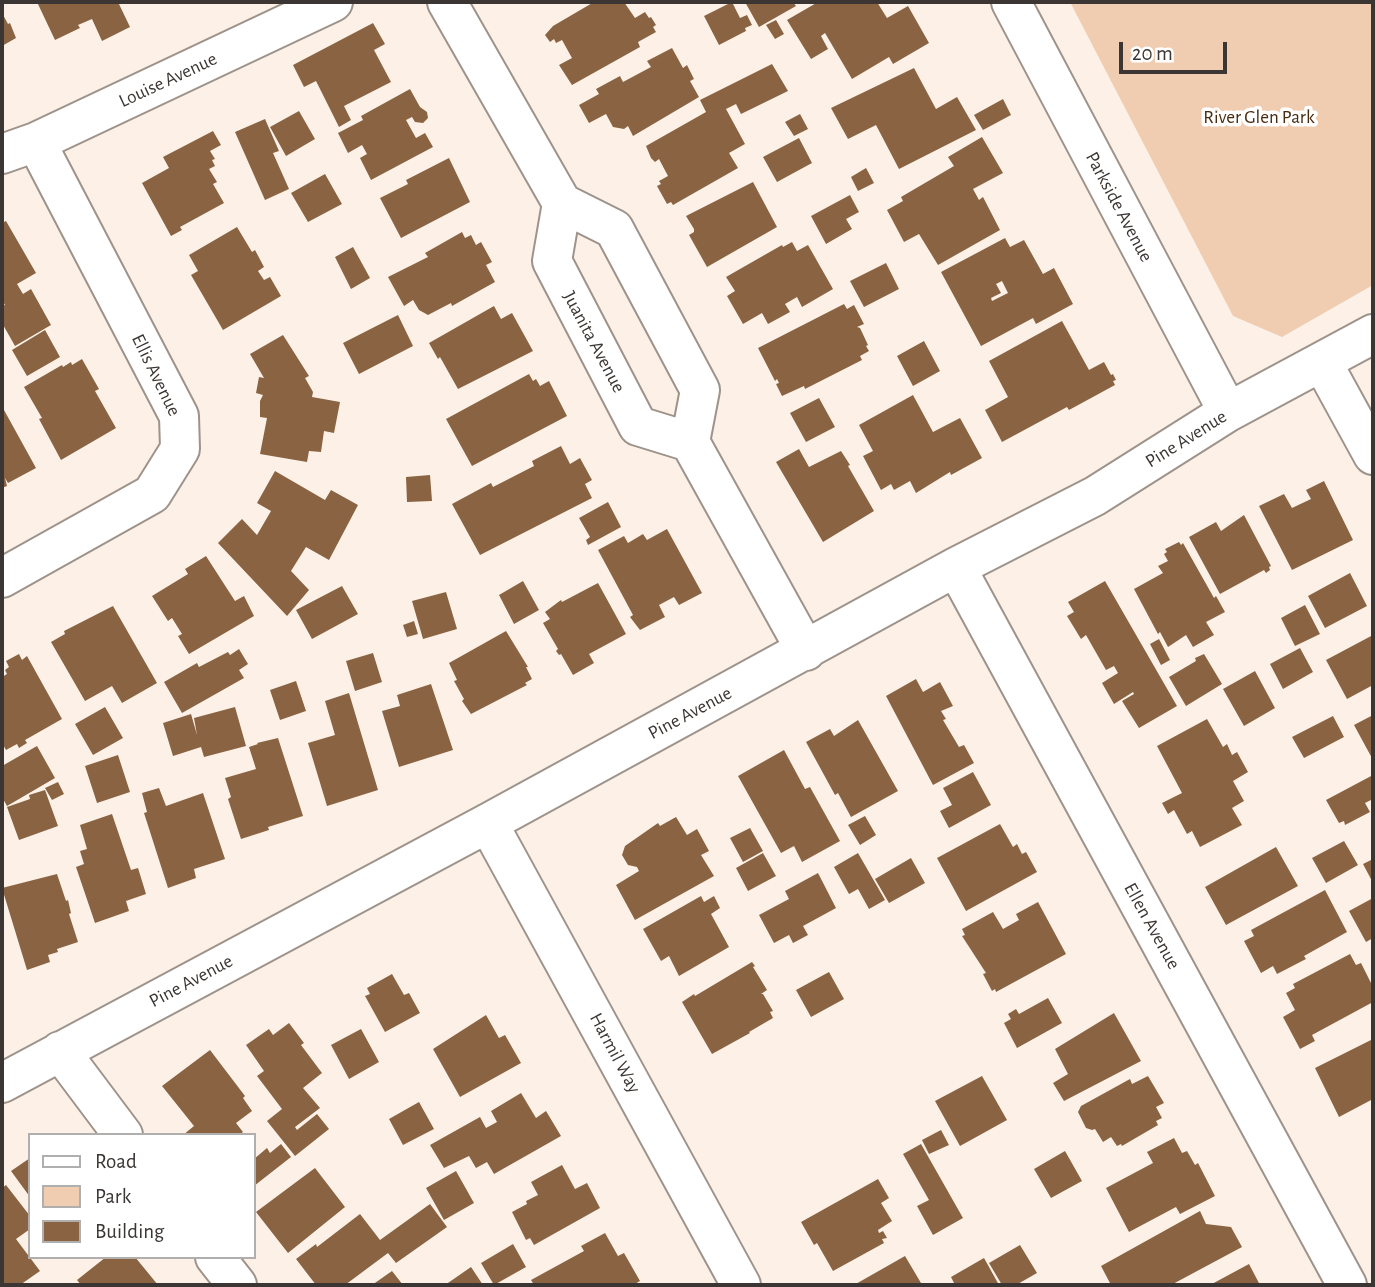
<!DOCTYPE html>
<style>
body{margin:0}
#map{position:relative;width:1375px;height:1287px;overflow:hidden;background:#fdf1e7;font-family:"Alegreya Sans",sans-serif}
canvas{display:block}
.frame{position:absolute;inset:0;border:4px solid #3b3633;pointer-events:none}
.legend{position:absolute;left:28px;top:1133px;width:228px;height:126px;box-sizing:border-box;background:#fff;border:2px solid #b1afad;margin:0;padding:9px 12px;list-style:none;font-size:21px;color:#3b3633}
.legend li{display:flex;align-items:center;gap:14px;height:35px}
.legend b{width:35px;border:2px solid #b1afad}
.scale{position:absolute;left:1119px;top:42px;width:108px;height:32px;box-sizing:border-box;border:4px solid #3b3633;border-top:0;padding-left:9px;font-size:21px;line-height:24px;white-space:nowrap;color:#3b3633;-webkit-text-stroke:5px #fff;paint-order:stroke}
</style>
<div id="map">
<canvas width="1375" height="1287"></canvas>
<div class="frame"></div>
<ul class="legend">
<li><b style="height:9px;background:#fff"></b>Road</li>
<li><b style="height:19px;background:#f0cdb0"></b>Park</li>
<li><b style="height:19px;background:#896342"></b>Building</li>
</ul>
<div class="scale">20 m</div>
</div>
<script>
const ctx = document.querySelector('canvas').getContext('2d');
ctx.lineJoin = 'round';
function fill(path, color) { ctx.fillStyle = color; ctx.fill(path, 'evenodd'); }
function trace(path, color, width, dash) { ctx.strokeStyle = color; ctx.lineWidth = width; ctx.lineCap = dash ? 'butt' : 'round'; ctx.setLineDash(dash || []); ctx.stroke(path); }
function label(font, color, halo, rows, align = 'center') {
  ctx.font = font + ' "Alegreya Sans",sans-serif'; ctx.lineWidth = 7; ctx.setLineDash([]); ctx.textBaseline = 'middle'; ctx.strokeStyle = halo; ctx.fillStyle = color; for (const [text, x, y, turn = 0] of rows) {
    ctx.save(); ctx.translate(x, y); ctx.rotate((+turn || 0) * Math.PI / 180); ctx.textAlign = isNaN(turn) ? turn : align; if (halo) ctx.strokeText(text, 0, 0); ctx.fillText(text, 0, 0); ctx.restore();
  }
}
fill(new Path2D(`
 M1070,2H1373V285L1282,337L1233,316Z`), '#f0cdb0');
fill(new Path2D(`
 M37,2H118L130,27L102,41L92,19L78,25L80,28L55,40Z
 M594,2H624L635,18L645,12L649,18L651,17L656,25L653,27L656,32L638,42L640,47L572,85L559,65L572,58L562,40L556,43L554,39L550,42L545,35L553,26Z
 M732,2L740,18L747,15L752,25L745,28L746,31L719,45L704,16Z
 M745,2H793L796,6L759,27Z
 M818,2H877L887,18L908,6L929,43L893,64L889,57L852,79L825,33L821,36L828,49L811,59L787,20Z
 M2,13L8,24L10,23L16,38L2,46Z
 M776,20L784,34L775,39L766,25Z
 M373,23L385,44L374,50L391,82L344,106L351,120L339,127L316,81L304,87L293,65Z
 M672,48L683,68L687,65L694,79L690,81L699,97L633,136L628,126L624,129L613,127L606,114L589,123L579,105L599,94L596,89L620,76L623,82L651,67L647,61Z
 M772,64L788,91L741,114L736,104L726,109L745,144L729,153L738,168L673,205L671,202L667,204L657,186L661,184L659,181L668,176L659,159L655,162L651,158L646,146L706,112L700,100Z
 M914,68L936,109L957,97L976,130L899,169L876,125L848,139L831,108Z
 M410,89L420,107L427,112L428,118L423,123L415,122L412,117L406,120L416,138L425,133L433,147L371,180L360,158L367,154L362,145L348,153L338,133L363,120L361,116Z
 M1003,99L1011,115L983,130L974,115Z
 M299,111L315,139L286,156L270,127Z
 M800,114L808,129L794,136L785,122Z
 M265,119L279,151L273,153L289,189L265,200L235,132Z
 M213,131L221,145L210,151L215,159L212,160L215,166L209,169L217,182L213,184L224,203L180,227L182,230L171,236L142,183L169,168L163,157Z
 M982,137L1003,173L973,189L979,200L983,197L1000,230L938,265L919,234L904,242L887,210L903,201L901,197L954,166L948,157Z
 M799,138L812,163L777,182L763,157Z
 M449,158L470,202L401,238L380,198L408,184L406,180Z
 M866,168L874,183L858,191L851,177Z
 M325,174L342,204L308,222L291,193Z
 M753,182L777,227L707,267L689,235L694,232V229L686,216Z
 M850,195L859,212L846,219L852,229L826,244L811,216Z
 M6,221L36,273L17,284L23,294L31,289L51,325L15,346L2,323V306L5,305L2,300V223Z
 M237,227L252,252L255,250L264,267L258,271L264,280L270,277L281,296L223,330L191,275L198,271L189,255Z
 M462,232L465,238L471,235L476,245L481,242L492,262L486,265L495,282L452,306L451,303L428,315L419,310L413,300L404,306L388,277L428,257L425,253Z
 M1005,238L1010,247L1024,240L1043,274L1054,268L1073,304L1036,324L1033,318L981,346L941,272ZM1002,281L1008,293L992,301L991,298L1001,293L996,284Z
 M792,242L797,251L808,245L833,289L802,307L797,297L785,304L790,312L768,324L762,313L743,324L727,296L735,291L726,277L782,245L783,247Z
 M353,247L370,278L351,289L335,257Z
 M886,263L899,289L864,307L850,281Z
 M844,304L847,309L854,305L864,324L857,327L860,328L868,345L866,346L869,351L860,356L862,360L805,389L804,386L782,396L776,384L779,383L777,379L775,381L758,348Z
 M494,306L501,319L512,313L533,351L458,389L440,357L438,359L429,343Z
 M398,315L413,346L359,374L343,343Z
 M1062,321L1089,370L1104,362L1111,375L1113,374L1116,380L1113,381L1115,385L1069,410L1067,407L1002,442L985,410L1008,397L989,361Z
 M45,330L60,357L27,376L12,350Z
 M283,335L309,376L305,378L313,392L312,397L340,402L334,433L324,431L321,452L309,451L307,462L260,454L267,418L260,417V401L263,395L256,393L259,377L264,378L250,354Z
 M924,341L940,371L913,386L897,356Z
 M82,359L99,389L95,391L116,428L61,460L39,419L42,418L24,387L62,365L63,367L71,362L72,365Z
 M529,374L533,381L536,379L540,386L549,381L567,416L472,466L446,419Z
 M913,395L933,432L960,418L982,458L951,475L950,472L916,493L910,481L894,490L891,484L881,490L863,456L873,451L859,425Z
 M819,398L835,427L806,442L790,413Z
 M4,410L36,468L8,483L5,478L7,486L2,488V412Z
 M561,446L570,464L580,458L592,480L585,484L592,498L480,555L452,504L491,483L493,487L534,466L532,461Z
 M799,449L809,467L841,451L850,465L848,466L874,511L823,542L776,462Z
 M275,471L325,500L331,490L358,505L329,560L306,547L291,571L309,590L287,616L218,543L242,519L257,535L271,511L257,503Z
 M430,475L432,501L407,502L406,477Z
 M1324,481L1353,540L1292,570L1259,506L1284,494L1292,508L1311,499L1306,490Z
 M608,502L621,527L588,545L586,540L590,537L579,518Z
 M1244,515L1271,566L1269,567L1270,570L1266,573L1264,570L1220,594L1189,537L1216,522L1221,531Z
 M667,529L702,593L679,605L674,597L659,605L665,617L640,630L630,617L633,615L598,550L624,536L628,543L643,534L647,540Z
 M1179,542L1181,545L1183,543L1214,598L1216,596L1225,612L1206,622L1214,635L1193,647L1186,635L1168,647L1160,632L1158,634L1134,589L1163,573L1158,566L1168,561L1164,554L1167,552L1165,549Z
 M206,556L235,601L244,596L254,616L189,654L178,636L182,634L172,618L168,621L152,596L188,574L185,569Z
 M1350,573L1367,606L1325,628L1308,596Z
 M523,581L539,610L514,624L499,595Z
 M1105,581L1177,706L1139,728L1122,701L1134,694L1133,692L1114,704L1102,683L1118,673L1114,666L1106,670L1086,635L1081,639L1067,616L1074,612L1068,602Z
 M598,583L626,634L589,654L594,663L573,675L561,654L559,655L556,651L558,649L543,623L550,619L545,612L561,600L562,602Z
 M342,586L358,614L312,639L296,610Z
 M446,592L457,629L423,639L412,601Z
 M1305,605L1320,634L1295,646L1281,618Z
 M113,606L157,683L122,703L112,686L85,701L51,642L65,634L64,631Z
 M414,621L418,634L407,637L403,625Z
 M506,631L528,667H526L532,679L525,683L527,685L471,714L462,701L464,699L454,681L457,680L449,663Z
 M1373,635V685L1347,699L1326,660Z
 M1159,639L1170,660L1161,665L1150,644Z
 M1300,648L1313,672L1283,689L1270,664Z
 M239,649L248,664L239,670L244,678L182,713L164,682L197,663L199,667L228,652L230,655Z
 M373,653L382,682L355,691L346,661Z
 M19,654L22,660L27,656L62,719L25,740L27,743L19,748L17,744L6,750L2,743V677L7,674L5,670L9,667L6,661Z
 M1204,654L1222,684L1186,706L1169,677L1196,661L1195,658Z
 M1255,671L1275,708L1244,726L1223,689Z
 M916,679L923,692L940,682L953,706L941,711L946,719L943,720L959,747L964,745L974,763L933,785L886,696Z
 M296,681L306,711L280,720L270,690Z
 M431,684L453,750L399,767L382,711L400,706L397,695Z
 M349,693L378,790L327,806L308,743L335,735L325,701Z
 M105,707L123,738L93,755L75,724Z
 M235,707L246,746L204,757L201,747L173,756L163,723L191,714L197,735L194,718Z
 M1373,715V760L1354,725Z
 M1333,716L1344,737L1304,758L1292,737Z
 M1207,719L1223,747L1227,744L1232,755L1237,752L1248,772L1233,781L1244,801L1232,808L1242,825L1200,847L1192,831L1187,834L1174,810L1168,814L1162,803L1182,793L1157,746Z
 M858,720L898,791L851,817L838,793L835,795L806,742L830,729L834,736Z
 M278,738L303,816L268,827L269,830L241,839L228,799L231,797L225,778L256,769L249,747L258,744L257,743Z
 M37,746L55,778L7,806L2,797V766Z
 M784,750L805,789L810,787L840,841L802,862L794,846L781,853L738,776Z
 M118,755L130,792L97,803L85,766Z
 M973,772L991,805L949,828L940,811L952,805L943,788Z
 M1373,775V799L1365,803L1370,812L1345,825L1344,821L1339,823L1326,800Z
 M58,782L64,794L52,800L45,788Z
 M159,788L166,806L203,793L225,859L194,869L196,878L168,888L144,813L147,812L142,793Z
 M45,790L58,826L19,840L7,807L30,799L29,795Z
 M112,814L131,870L138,868L146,894L126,901L129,911L95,923L76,867L84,864L80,851L87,849L80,825Z
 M865,816L876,835L860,845L848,825Z
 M676,817L687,835L697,829L709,851L701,855L714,876L635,920L616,885L639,871L637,867L628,865L622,855L625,846L658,823L660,826Z
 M1000,824L1013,847L1017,844L1022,854L1026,852L1037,872L966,911L937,858Z
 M750,828L763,851L743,862L730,838Z
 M1344,841L1358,865L1326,883L1312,858Z
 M1276,847L1298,886L1226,925L1205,887Z
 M763,853L776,876L748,891L736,868Z
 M858,853L885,900L869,909L858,889L849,894L834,867Z
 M911,858L925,883L889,903L875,879Z
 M1373,859V883L1363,864Z
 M818,873L836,908L803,926L808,935L793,943L789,935L774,943L759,915L789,899L785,891Z
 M57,874L66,901L68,900L71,913L69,914L78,942L57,949L58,952L48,955L50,962L27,970L2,888Z
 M1325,890L1347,932L1304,956L1306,959L1277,974L1273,966L1261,973L1244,941L1254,936L1251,930Z
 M701,896L704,902L714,896L720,908L711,914L729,947L679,976L669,956L661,961L643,929Z
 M1373,898V938L1366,942L1349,911Z
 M1038,902L1066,954L996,992L995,989L992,991L983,974L986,973L962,936L965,935L962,929L993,912L1003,929L1019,920L1016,914Z
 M1350,954L1356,965L1361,963L1373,987V1002L1312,1035L1315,1041L1300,1049L1283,1017L1295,1010L1286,993L1295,988L1293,984Z
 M752,962L755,966L753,967L767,990L761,994H763L773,1011L770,1012L773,1018L749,1032L750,1033L712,1054L682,1002L694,994L695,996Z
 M829,972L844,999L811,1017L796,990Z
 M392,974L404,995L409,993L420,1013L385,1032L365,996L370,994L367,988Z
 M1048,998L1062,1023L1017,1048L1004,1023L1011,1019L1008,1014L1016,1009L1019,1014Z
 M1114,1013L1141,1061L1064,1101L1053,1083L1068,1074L1055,1049Z
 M486,1015L499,1038L505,1035L521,1063L460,1097L433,1049Z
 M289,1023L304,1043L301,1045L322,1073L303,1088L320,1108L295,1127L297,1130L317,1114L329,1129L295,1156L267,1121L282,1109L257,1076L264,1071L246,1045L269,1029L273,1035Z
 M361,1029L379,1062L349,1079L331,1045Z
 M1373,1039V1099L1339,1117L1315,1068Z
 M210,1050L245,1096L243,1098L252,1111L236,1123L243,1132L239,1135H183L194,1126L162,1086Z
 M982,1076L1007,1120L960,1146L935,1101Z
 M1148,1076L1164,1103L1156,1107L1162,1118L1156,1121L1158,1125L1122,1146L1121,1144L1117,1146L1111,1137L1103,1142L1095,1129L1092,1130L1086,1128L1078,1112L1081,1106L1130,1079L1132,1084Z
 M521,1093L536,1118L546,1111L561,1136L494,1174L487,1162L476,1168L469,1156L444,1168L430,1145L480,1117L486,1128L497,1122L491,1111Z
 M419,1102L434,1129L403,1145L389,1119Z
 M941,1130L949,1145L929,1154L922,1140Z
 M1174,1138L1182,1153L1187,1151L1195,1165L1198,1163L1215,1196L1180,1214L1176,1207L1129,1232L1106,1188L1153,1163L1147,1152Z
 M281,1144L291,1157L254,1186V1159L267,1148L270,1153Z
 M921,1144L963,1218L933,1235L917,1206L929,1200L903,1154Z
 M1065,1151L1082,1181L1051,1198L1034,1169Z
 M30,1158V1197L11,1171Z
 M562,1165L575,1189L587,1183L600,1208L534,1245L530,1238L526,1240L512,1212L527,1204L526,1201L538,1195L531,1182Z
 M315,1168L345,1207L288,1253L256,1212Z
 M456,1171L474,1203L444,1220L426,1188Z
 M878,1179L889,1198L881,1203L892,1221L878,1230L879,1233L883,1231L887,1238L882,1239L884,1243L833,1271L817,1243L814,1245L801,1222Z
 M6,1185L30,1216V1229L16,1239L40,1271L20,1285H2V1188Z
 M430,1204L447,1227L396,1263L388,1253L345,1285H316L296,1259L316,1244L317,1247L360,1214L380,1240Z
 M1200,1211L1206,1224L1231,1227L1242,1247L1171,1285H1111L1101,1266Z
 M605,1233L618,1256L624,1253L640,1281L633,1285H534L531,1280L584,1251L581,1246Z
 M513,1244L526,1267L494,1285L481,1263Z
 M1020,1245L1037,1273L1016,1285H1002L989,1263Z
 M905,1256L921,1283L927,1285H854Z
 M106,1257H135L158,1285H81L77,1280Z
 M984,1258L999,1285H955L951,1277Z
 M1249,1264L1260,1285H1210Z
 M471,1267L483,1285H445Z
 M392,1271L403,1285H372Z`), '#896342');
const minor = new Path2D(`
 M447,2L562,203L614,229L700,390L690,442L806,651
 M1011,2L1228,412
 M2,154L36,142L333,2
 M562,203L552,261L638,426L690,442
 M1322,362L1373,455
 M956,567L1347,1285
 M2,578L152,494L180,449L179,416L36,142
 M488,823L741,1285
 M60,1051L123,1135
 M2,1083L488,823L956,567L1095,496L1228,412L1373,334
 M215,1257L237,1285`);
trace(minor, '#9e938a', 42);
trace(minor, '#fff', 38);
label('19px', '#3b3633', '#fff', [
 ["Louise Avenue",168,80,-25],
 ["Parkside Avenue",1119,207,62],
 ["Juanita Avenue",594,342,62],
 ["Ellis Avenue",156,375,64],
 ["Pine Avenue",1186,439,-32],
 ["Pine Avenue",690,713,-28],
 ["Ellen Avenue",1152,926,61],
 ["Pine Avenue",191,981,-28],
 ["Harmil Way",615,1053,62]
]);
label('19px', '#482b0f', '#fff', [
 ["River Glen Park",1259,117]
]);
</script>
